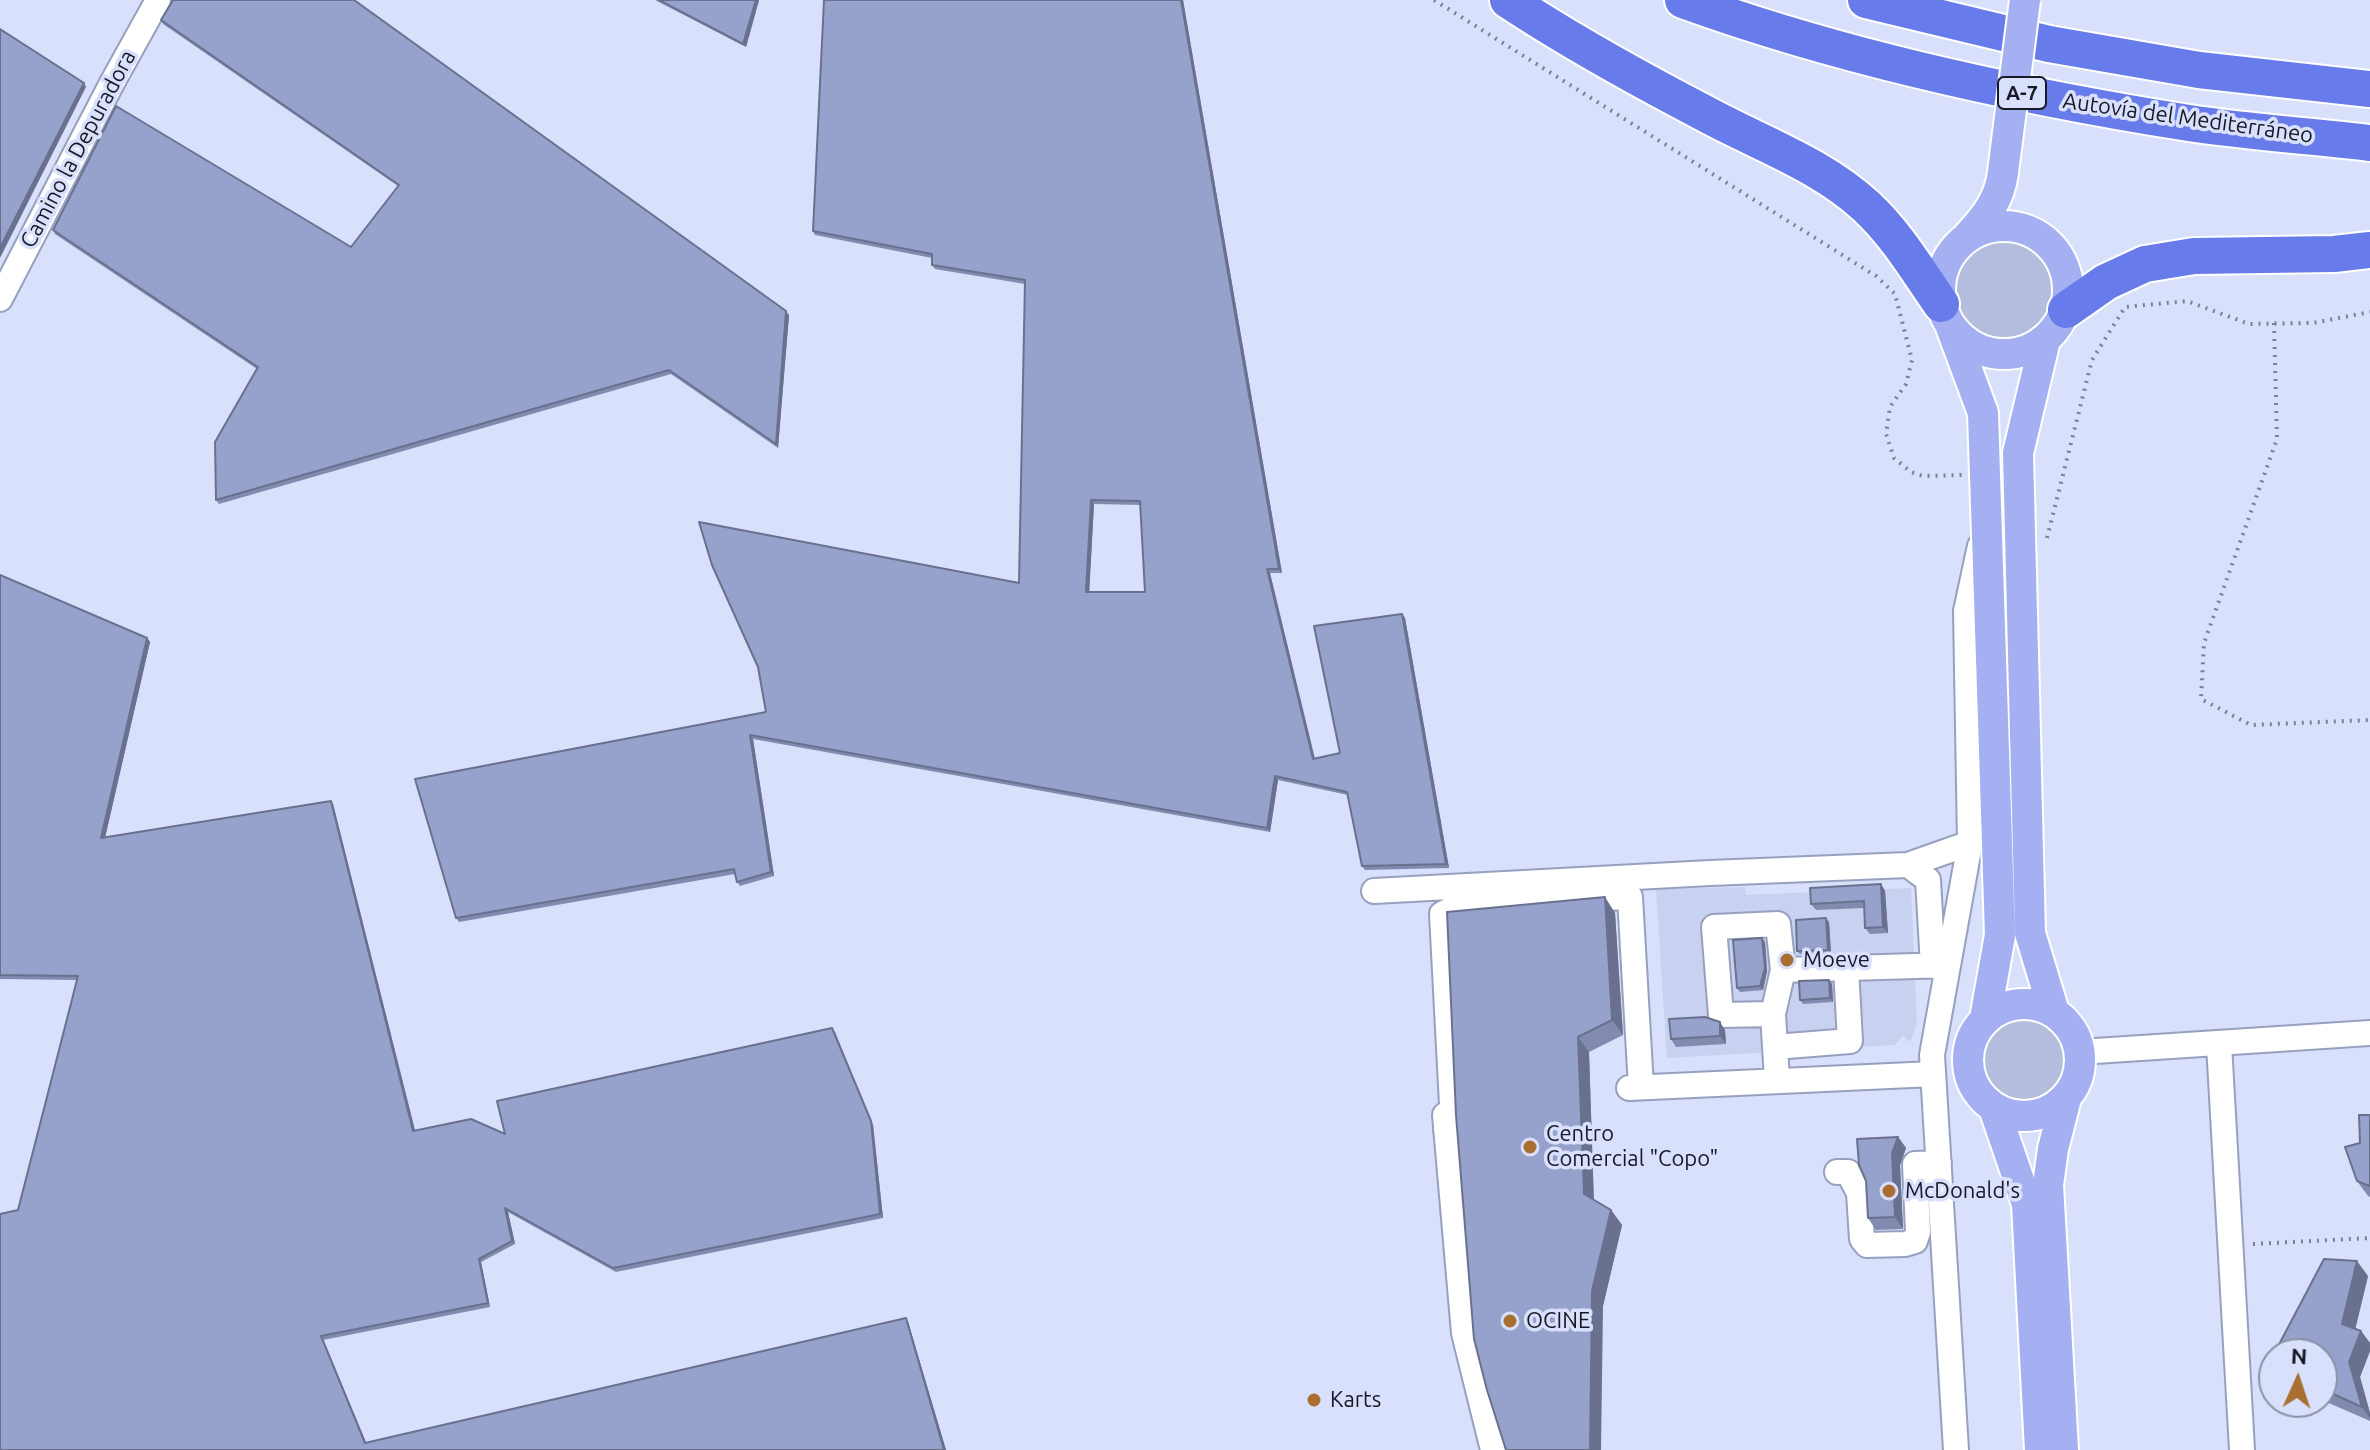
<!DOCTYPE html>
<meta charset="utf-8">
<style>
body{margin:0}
#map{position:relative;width:2370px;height:1450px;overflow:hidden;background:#d8e0fb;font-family:Ubuntu,sans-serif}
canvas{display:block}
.north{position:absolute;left:2258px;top:1338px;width:80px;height:80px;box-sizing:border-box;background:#d8e0fb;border:2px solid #8b91a6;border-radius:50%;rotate:3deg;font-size:22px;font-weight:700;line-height:32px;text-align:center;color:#171a26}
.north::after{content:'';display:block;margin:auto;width:28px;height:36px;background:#aa6e31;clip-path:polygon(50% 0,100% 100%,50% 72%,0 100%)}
</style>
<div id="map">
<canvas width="2370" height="1450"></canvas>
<div class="north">N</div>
</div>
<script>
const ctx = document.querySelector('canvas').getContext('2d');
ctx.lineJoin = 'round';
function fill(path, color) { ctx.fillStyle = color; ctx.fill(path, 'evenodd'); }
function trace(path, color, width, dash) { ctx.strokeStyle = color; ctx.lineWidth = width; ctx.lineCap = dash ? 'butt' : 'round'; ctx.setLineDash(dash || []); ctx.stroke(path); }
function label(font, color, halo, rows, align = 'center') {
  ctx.font = font + ' Ubuntu,sans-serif'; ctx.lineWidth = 7; ctx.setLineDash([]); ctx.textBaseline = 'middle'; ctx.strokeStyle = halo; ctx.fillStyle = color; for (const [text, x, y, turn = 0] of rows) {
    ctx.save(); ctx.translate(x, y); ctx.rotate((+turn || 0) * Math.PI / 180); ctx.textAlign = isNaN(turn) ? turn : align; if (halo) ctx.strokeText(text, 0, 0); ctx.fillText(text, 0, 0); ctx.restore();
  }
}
fill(new Path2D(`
 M1745,887L1746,895L1911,888L1917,1024L1910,1042L1903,1036L1895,1045L1667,1058L1656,889Z`), '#c9d1f1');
fill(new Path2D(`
 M1951 288a53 53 0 1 1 106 0a53 53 0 1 1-106 0Z
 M1976 1060a47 47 0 1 1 94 0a47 47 0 1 1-94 0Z`), '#b4bddd');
const minor = new Path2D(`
 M0,299L112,83L158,0
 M1908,865L1928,880L1933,966
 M1374,891L1710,873L1908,865L1970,843
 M1783,970L1948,965
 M1773,1014L1721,1015L1714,927L1778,924L1783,970L1773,1014L1777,1080
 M2219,1044L2242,1450
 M1775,1047L1850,1041L1846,968
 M2080,1052L2370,1033
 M1629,1088L1933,1074
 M1445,1115L1464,1333L1493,1450
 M1446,1130L1453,1124L1442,914L1462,904L1630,897L1641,1087
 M1837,1172H1848L1859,1193L1862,1239L1867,1245L1905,1244L1915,1241L1918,1232L1915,1164L1939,1163
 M1956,1450L1932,1055L1970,843L1966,611L1980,546`);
const major = new Path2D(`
 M1940 290a64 64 0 1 1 128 0a64 64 0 1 1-128 0Z
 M1968,236C1986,217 2000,199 2003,172
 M1951,327L1983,413L2000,935L1985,1019
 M2045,340L2018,453L2030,933L2054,1012
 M1968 1060a56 56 0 1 1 112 0a56 56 0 1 1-112 0Z
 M1994,1108L2027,1204L2040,1450
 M2063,1450L2048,1185L2053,1149L2066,1098`);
const highway = new Path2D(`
 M1508,0C1570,41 1637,78 1704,113C1759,143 1821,164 1867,207C1897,235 1918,271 1941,304
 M1683,0C1846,59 2018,96 2189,123C2249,132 2310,136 2370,143
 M1866,0L2049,44L2199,70L2370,89
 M2066,310L2106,282L2145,264L2194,256L2334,254L2370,250`);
trace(minor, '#97a0bf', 28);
trace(major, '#fff', 34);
trace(highway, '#fff', 40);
trace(new Path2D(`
 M1434,0L1876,276L1895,294L1912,360L1906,384L1890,407L1886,434L1894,458L1911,472L1923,476L1962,475
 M2274,323L2277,439L2204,643L2201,699L2251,725L2370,720
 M2047,538L2092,360L2125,307L2187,301L2249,324L2313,323L2370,312
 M2253,1244L2370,1238`), '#7b8094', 4, [2, 6]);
trace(minor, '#fff', 24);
trace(major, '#a4b0f2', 30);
trace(highway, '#687bea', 36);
const majorBridge = new Path2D(`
 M2003,172L2025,0`);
trace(majorBridge, '#fff', 34, []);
trace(majorBridge, '#a4b0f2', 30);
fill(new Path2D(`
 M655,0H759L746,47Z
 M1183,0L1282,573H1270L1314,759L1340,753L1402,614L1405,618L1449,868L1365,870L1362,866L1348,795L1278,780L1270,832L753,739L774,876L740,886L737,882L735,874L459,922L456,918L766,712L1019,583L1025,284L935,269L932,265V258L815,235L813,231ZM1094,504L1141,505L1145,592H1089Z
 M161,20L789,315L778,448L671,374L219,504L216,500L257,369L55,234L53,230L351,247L398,186L163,24Z
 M0,575L147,638L150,642L105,838L331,801L333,804L415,1130L505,1134L832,1028L835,1032L873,1125L883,1218L616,1272L508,1212L515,1244L481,1262L490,1307L323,1340L366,1443L908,1322L946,1450H0L18,1210L77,980L0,979Z
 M1881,884L1885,891L1888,933L1870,934L1865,928L1864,908L1816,910L1811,904Z
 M1615,913L1623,1035L1589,1052L1594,1200L1611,1210L1622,1225L1603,1306L1456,1115Z
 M1829,922L1831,954H1800L1797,951Z
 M1765,942L1767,971L1763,990L1740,992L1737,988Z
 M1832,984L1833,1002L1803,1004L1800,1000Z
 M1725,1030L1726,1044L1676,1047L1671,1039Z
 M2370,1115V1197L2368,1196L2357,1181L2360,1143Z
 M1898,1137L1906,1148L1900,1165L1903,1229L1876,1230L1868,1218Z
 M2368,1276L2355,1329L2361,1331L2370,1343V1351L2360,1377L2370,1413V1421L2322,1400V1354Z`), '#828baf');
fill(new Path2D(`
 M756,0H759L746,47L743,44Z
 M1181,0H1183L1282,573L1279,569Z
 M84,83L86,87L0,258V248Z
 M786,311L789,315L778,448L776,444Z
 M1091,500L1094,504L1089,596L1086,592Z
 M1267,569L1270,573L1316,763L1313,759Z
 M1402,614L1405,618L1449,868L1446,864Z
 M147,638L150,642L104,842L101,838Z
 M750,735L753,739L774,876L771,872Z
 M1275,776L1278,780L1270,832L1267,828Z
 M331,801L333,804L416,1135L413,1131Z
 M1881,884L1885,891L1888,933L1883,927Z
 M1605,897L1615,913L1623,1035L1612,1020Z
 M1826,918L1829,922L1831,954L1828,950Z
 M1762,938L1765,942L1767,971L1763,990L1760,986Z
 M1829,980L1832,984L1833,1002L1830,998Z
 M1720,1022L1725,1030L1726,1044L1720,1036Z
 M832,1028L873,1125L883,1218L880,1214Z
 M1578,1037L1589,1052L1594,1209L1584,1194Z
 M1898,1137L1906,1148L1900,1165L1903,1229L1895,1217L1892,1153Z
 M505,1208L508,1212L515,1244L512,1241Z
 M1611,1210L1622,1225L1603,1306L1601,1450H1590L1592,1291Z
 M479,1259L481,1262L490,1307L488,1303Z
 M2357,1261L2368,1276L2353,1339L2342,1324Z
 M906,1318L908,1322L946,1450H944Z
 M2361,1331L2370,1343V1351L2360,1377L2370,1413V1418L2362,1407L2349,1362Z
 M321,1336L323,1340L368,1447L365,1443Z`), '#6a718f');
const building = new Path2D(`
 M173,0H354L786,311L776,444L669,370L216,500L215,442L258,367L53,230L116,106L351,247L399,185L161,20Z
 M659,0H756L743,44Z
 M824,0H1181L1279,569H1267L1313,759L1340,753L1314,626L1402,614L1446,864L1362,866L1347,792L1275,776L1267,828L750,735L771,872L737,882L734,869L456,918L415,779L766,712L758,667L712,565L699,522L1019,583L1025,280L932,265V254L813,231ZM1091,500L1140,501L1145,592H1086Z
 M0,29L84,83L0,248Z
 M0,575L147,638L101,838L331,801L413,1131L471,1119L505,1134L497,1101L832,1028L871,1121L880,1214L613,1268L505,1208L512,1241L479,1259L488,1303L321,1336L365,1443L906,1318L944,1450H0V1214L18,1210L78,976L0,975Z
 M1881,884L1883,927L1865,928L1864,901L1811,904L1810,888Z
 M1605,897L1612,1020L1578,1037L1584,1194L1611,1210L1592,1291L1590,1450H1506L1487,1390L1474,1339L1456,1115L1447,912Z
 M1826,918L1828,950L1797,951L1796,920Z
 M1762,938L1765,968L1760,986L1737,988L1733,940Z
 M1829,980L1830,998L1800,1000L1799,981Z
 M1705,1017L1720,1022V1036L1671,1039L1669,1019Z
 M2359,1115H2370V1186L2357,1181L2345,1147L2360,1143Z
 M1898,1137L1892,1153L1895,1217L1868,1218L1866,1181L1859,1165L1857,1139Z
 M2324,1259L2357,1261L2342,1324L2361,1331L2349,1362L2362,1407L2322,1389V1354H2274Z
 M2274,1354V1368L2268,1365Z`);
fill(building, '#97a2cc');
trace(building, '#6a718f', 2);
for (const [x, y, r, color] of [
 [1787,960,8,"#aa6e31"],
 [1530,1147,8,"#aa6e31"],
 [1889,1191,8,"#aa6e31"],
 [1510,1321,8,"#aa6e31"],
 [1314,1400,8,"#aa6e31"]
]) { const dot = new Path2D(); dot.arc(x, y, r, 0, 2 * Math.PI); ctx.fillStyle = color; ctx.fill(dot); trace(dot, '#d8e0fb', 3); }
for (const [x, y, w] of [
 [2022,93,48]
]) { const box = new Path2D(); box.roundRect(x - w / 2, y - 16, w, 32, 6); ctx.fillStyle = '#d8e0fb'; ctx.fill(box); trace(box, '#171a26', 2); }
label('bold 20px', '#171a26', null, [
 ["A-7",2022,93]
]);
label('22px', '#171a26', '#d8e0fb', [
 ["Autovía del Mediterráneo",2188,118,8],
 ["Camino la Depuradora",78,149,-62]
]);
label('22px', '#171a26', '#d8e0fb', [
 ["Moeve",1803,960],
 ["Centro",1546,1134],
 ["Comercial \"Copo\"",1546,1159],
 ["McDonald's",1905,1191],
 ["OCINE",1526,1321],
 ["Karts",1330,1400]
], 'left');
</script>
